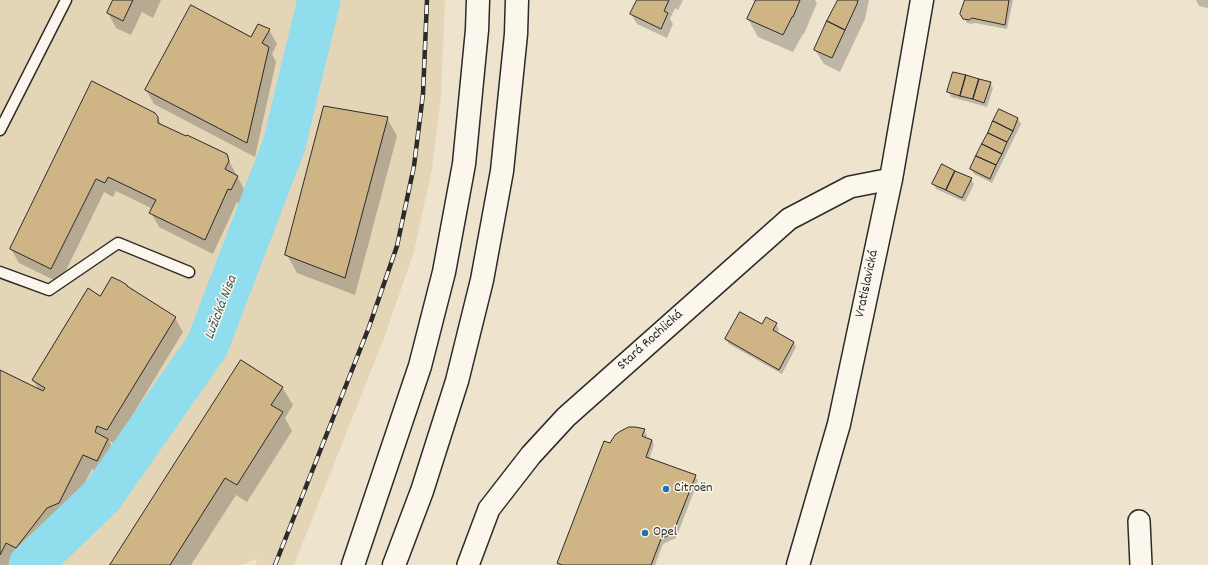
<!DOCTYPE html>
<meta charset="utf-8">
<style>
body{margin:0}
canvas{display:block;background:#eee3cd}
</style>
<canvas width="1208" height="565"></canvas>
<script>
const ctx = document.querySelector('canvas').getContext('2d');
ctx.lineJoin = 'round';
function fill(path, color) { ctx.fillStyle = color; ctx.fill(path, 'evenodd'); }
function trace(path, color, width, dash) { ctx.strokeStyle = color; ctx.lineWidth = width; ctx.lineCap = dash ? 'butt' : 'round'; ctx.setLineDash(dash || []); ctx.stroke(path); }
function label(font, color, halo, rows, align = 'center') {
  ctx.font = font + ' Dekko,sans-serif'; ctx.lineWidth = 3; ctx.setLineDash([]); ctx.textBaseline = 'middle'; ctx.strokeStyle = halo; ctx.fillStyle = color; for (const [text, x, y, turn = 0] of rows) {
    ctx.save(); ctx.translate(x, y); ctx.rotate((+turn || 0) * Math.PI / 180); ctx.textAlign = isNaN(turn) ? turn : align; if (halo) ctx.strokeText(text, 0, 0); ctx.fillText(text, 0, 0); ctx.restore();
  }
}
fill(new Path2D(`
 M0,0H445L441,96L432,169L414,251L386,333L294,565H255L257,559L242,565H0Z`), '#e5d5b7');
fill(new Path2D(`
 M114,0H161L153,18L142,12L131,35L116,28L108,13Z
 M638,0H683L678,10L675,8L670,19L673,24L667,38L637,24L631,14Z
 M753,0H815L817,3L804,34H803L793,52L758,37L748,19L755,4Z
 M839,0H869L865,19L840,72L824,64L815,50Z
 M966,0H1013L1007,29L975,23L972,24L967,23L961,13Z
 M1196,0H1208V8L1199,6Z
 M269,30L277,44L272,54L276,62L255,157L154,104L146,90Z
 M990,83L993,88L987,107L951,97L949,92Z
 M1000,110L1018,119L1021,124L992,183L974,174L971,169Z
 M158,118L162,126L226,155L245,191L239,204L237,202L213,254L159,227L151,213L153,209L116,191L113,197L104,192L60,283L19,263L11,249Z
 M387,118L397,136L355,295L297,273L287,255Z
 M971,179L974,184L965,202L936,189L934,184Z
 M101,297L175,318L183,332L115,444L109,441L116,454L105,475L92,469L67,517L55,522L24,562L14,557L10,565H0V371L39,390L33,380Z
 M776,324L779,329L777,333L794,343L796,347L782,374L729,344L726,339L763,325Z
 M282,387L293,405L285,418L292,431L247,502L236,495L191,565H111Z
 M644,430L647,435L646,438L652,440L654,445L649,459L695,476L698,481L676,538L663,544L655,565H557L604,442L611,444Z`), '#0003');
trace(new Path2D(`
 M30,565L102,496L207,346L284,145L319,0`), '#8fdded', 43);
const building = new Path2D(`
 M113,0H133L123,21L107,13Z
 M637,0H669L664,11L668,13L661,29L630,14Z
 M756,0H800L793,17H792L783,35L747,19Z
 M838,0H858L857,4L845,30L827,21Z
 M965,0H1009L1005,25L972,18L969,20L963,19L960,14Z
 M191,5L251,37L258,24L270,29L262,43L269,47L247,143L145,90Z
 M827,21L845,30L832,58L814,50Z
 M953,72L966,75L960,96L947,92Z
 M966,75L979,79L973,99L960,96Z
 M979,79L991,82L984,103L973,99Z
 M92,81L155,113L158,117V123L186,136L187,135L227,154L229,161L225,169L238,176L231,190L228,189L205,240L149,213L156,200L108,177L105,183L96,179L51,269L10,249Z
 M324,106L388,117L345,278L285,255Z
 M999,109L1018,118L1013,131L993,121Z
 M993,121L1013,131L1007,142L988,133Z
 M988,133L1007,142L1002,154L982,144Z
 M982,144L1002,154L996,165L976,156Z
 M976,156L996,165L990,179L970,169Z
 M942,164L955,171L946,190L932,184Z
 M955,171L972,178L962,198L946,190Z
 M112,277L118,280H119L127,285V286L176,317L107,430L97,426L95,432L108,439L97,461L83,455L59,503L47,508L16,548L6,543L0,555V370L43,391L45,388L32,380L88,288L100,296Z
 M740,312L762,324L766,317L777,323L773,330L794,342L779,370L725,339Z
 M241,360L283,387L271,405L283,412L237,485L225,478L170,565H110Z
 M629,427H635L645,429L642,436L652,440L646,457L696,475L673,533L661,539L651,565H562L557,563L604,441L610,443L615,435L619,432Z`);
fill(building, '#cfb585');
trace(building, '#2b2b2b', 1);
const lane = new Path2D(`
 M0,130L66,0
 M0,272L49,290L118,243L189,272`);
const street = new Path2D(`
 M1139,521L1141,565
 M468,565L489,509L531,455L566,417L789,219L850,187L891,179`);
const secondary = new Path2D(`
 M798,565L839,424L891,179L922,0`);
const highway = new Path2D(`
 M353,565L420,366L444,272L464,164L477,30L478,0
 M394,565L422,491L457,381L482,280L502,171L516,34L517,0`);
trace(lane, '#2b2b2b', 13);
trace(street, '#2b2b2b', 24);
trace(secondary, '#2b2b2b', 25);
trace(highway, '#2b2b2b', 25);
trace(lane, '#fbf7ec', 10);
trace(street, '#fbf7ec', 21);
trace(secondary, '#fbf7ec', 22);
trace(highway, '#fbf7ec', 22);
const rail = new Path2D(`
 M275,565L369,327L397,246L414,166L423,94L427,0`);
trace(rail, '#2b2b2b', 4.5);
trace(rail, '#fbf7ec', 3, [9]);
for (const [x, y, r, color] of [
 [666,489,4,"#1f6fb2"],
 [645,533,4,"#1f6fb2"]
]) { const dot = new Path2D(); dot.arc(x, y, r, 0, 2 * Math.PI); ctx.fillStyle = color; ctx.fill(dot); trace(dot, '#fbf7ec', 1.5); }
label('14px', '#2b2b2b', '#fbf7ec', [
 ["Vratislavická",868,284,-78],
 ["Stará Rochlická",651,341,-42]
]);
label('14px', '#2b2b2b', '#fbf7ec', [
 ["Citroën",674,489],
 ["Opel",653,533]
], 'left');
label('italic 15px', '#44585c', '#fbf7ec', [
 ["Lužická Nisa",222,308,-69]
]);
</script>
